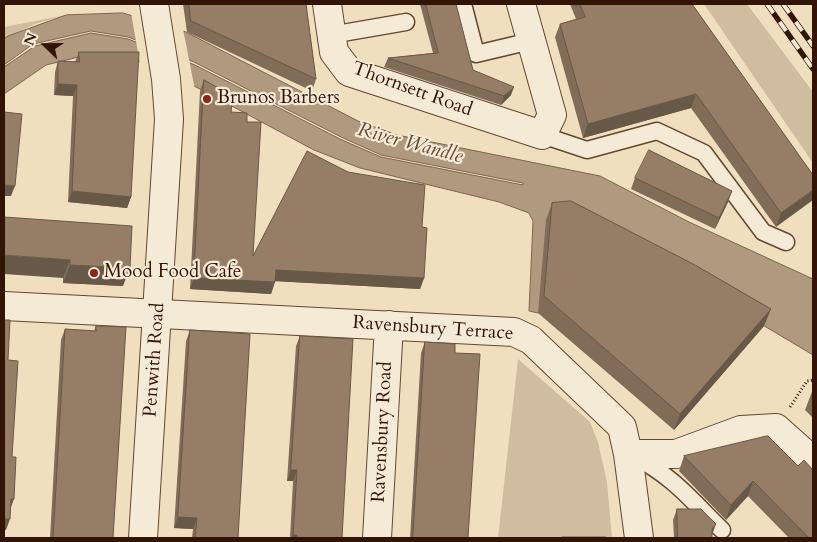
<!DOCTYPE html>
<style>
body{margin:0}
#map{position:relative;width:817px;height:542px;overflow:hidden;background:#f0dfbe;font-family:Cardo,serif}
canvas{display:block}
.frame{position:absolute;inset:0;border:5px solid #321404;pointer-events:none}
.north{position:absolute;left:20px;top:20px;width:50px;height:50px;-webkit-text-stroke:4px #f5ead5;paint-order:stroke;rotate:292deg;font-size:14px;font-weight:700;line-height:20px;text-align:center;color:#321404}
.north::after{content:'';display:block;margin:auto;width:18px;height:22px;background:#321404;clip-path:polygon(50% 0,100% 100%,50% 72%,0 100%)}
</style>
<div id="map">
<canvas width="817" height="542"></canvas>
<div class="frame"></div>
<div class="north">N</div>
</div>
<script>
const ctx = document.querySelector('canvas').getContext('2d');
ctx.lineJoin = 'round';
function fill(path, color) { ctx.fillStyle = color; ctx.fill(path, 'evenodd'); }
function trace(path, color, width, dash) { ctx.strokeStyle = color; ctx.lineWidth = width; ctx.lineCap = dash ? 'butt' : 'round'; ctx.setLineDash(dash || []); ctx.stroke(path); }
function label(font, color, halo, rows, align = 'center') {
  ctx.font = font + ' Cardo,serif'; ctx.lineWidth = 4.5; ctx.setLineDash([]); ctx.textBaseline = 'middle'; ctx.strokeStyle = halo; ctx.fillStyle = color; for (const [text, x, y, turn = 0] of rows) {
    ctx.save(); ctx.translate(x, y); ctx.rotate((+turn || 0) * Math.PI / 180); ctx.textAlign = isNaN(turn) ? turn : align; if (halo) ctx.strokeText(text, 0, 0); ctx.fillText(text, 0, 0); ctx.restore();
  }
}
fill(new Path2D(`
 M704,4H747L813,92V163Z
 M66,15L35,24L4,39V27Z
 M518,359L590,422L598,442L607,482L612,538H498Z`), '#d0bc9e');
const water = new Path2D(`
 M123,13L186,32L358,121L397,135L600,176L689,222L813,279V355L689,281L538,313L529,311L533,221L529,213L499,202L360,168L314,150L198,88L141,62L95,53L46,65L4,94V67L35,46L91,33L128,39L195,65L340,139L381,157L523,185V183L381,155L341,137L194,62L128,37L91,31L33,44L4,65V39L8,36L66,15Z`);
fill(water, '#af9a7f');
trace(water, '#7d644e', 1);
fill(new Path2D(`
 M131,13L183,29L195,90L140,64Z`), '#f0dfbe');
const service = new Path2D(`
 M463,4L476,54L531,41
 M331,35L406,22
 M542,135L587,150L657,131L704,153L763,232L786,242
 M636,458C671,474 695,504 722,530`);
const minor = new Path2D(`
 M327,4L334,52L349,72L542,135L552,115L521,4
 M4,306L514,332L531,340L622,427L628,454L639,538
 M628,454H676L741,430L776,428L813,461
 M377,538L389,325`);
const tertiary = new Path2D(`
 M143,538L169,119L166,79L154,4`);
trace(service, '#624732', 19);
trace(minor, '#624732', 30);
trace(tertiary, '#624732', 30);
trace(new Path2D(`
 M790,407L807,381L813,380`), '#321404', 3, [1, 2.5]);
trace(service, '#f5ead5', 16);
trace(minor, '#f5ead5', 28);
trace(tertiary, '#f5ead5', 28);
const rail = new Path2D(`
 M767,4L813,69
 M783,4L813,46`);
trace(rail, '#321404', 5.5);
trace(rail, '#f5ead5', 4, [11]);
fill(new Path2D(`
 M183,4H306L316,79L312,91L187,32Z
 M420,4H456L473,70L511,95L501,105L384,67L388,58L433,53Z
 M570,4H692L813,175L776,227L691,108L583,138L555,37L560,24L576,19Z
 M79,52L131,197L127,208L68,202L73,96L54,95L55,72L58,61L75,62Z
 M204,80L231,112L247,122L253,256L422,227L424,278L420,289L275,281L271,294L190,289L200,91Z
 M635,178L728,202L715,229L631,189Z
 M552,203L764,326L674,430L538,313L546,220Z
 M4,217L123,286L63,283V278Z
 M96,326L113,538H50L61,340L65,329L94,331Z
 M190,330L238,538H192L193,529L174,528L186,341Z
 M300,336L342,538H290L293,481H287L296,346Z
 M425,342L455,353L468,538H410L421,353Z
 M813,389V418L805,410Z
 M768,436L813,538H789L748,496L726,520L679,471L684,456Z
 M677,509L712,535V538H674L673,520Z`), '#806c57');
fill(new Path2D(`
 M58,84L77,85L73,96L54,95Z
 M514,87L511,95L501,105L504,96Z
 M696,94L691,108L583,138L588,124Z
 M4,185L15,186L11,196H4Z
 M813,190V200L776,227L781,213Z
 M72,191L131,197L127,208L68,202Z
 M732,191L728,202L715,229L719,218Z
 M4,255L70,260L63,278L4,274Z
 M70,265L130,268L123,286L63,283Z
 M276,270L424,278L420,289L272,281Z
 M194,278L275,282L271,294L190,289Z
 M771,309L764,326L674,430L680,414Z
 M291,470H297L293,481H287Z
 M753,481L748,496L726,520L731,505Z
 M11,499H14L10,510Z
 M178,517L197,518L193,529L174,528Z
 M4,519H10L6,530H4Z
 M716,524L712,535L709,538L712,529Z
 M293,535H297L296,538H292Z`), '#685847');
const building = new Path2D(`
 M189,4H306L316,79L191,21Z
 M426,4H456L473,70L514,87L504,96L388,58L438,53Z
 M580,4H692L813,175V190L781,213L696,94L588,124L560,24L585,17Z
 M79,52H139L131,197L72,191L77,85L58,84V61L79,62Z
 M204,80L233,96L231,112L247,113V122H261L253,256L307,151L348,172L425,185L422,227L427,228L424,278L276,270L275,282L194,278Z
 M4,112L22,114L15,186L4,185Z
 M649,150L732,191L719,218L635,178Z
 M571,201L695,265L771,309L680,414L544,296L552,203Z
 M4,217L132,226L130,268L70,265V260L4,255Z
 M4,320H10L8,360L18,361L12,457H16L14,499H11L10,519H4Z
 M96,326L126,327L113,538H53L65,329L96,331Z
 M190,330L250,334L238,538H195L197,518L178,517Z
 M300,336L353,339L342,538H297V535H293L297,470H291Z
 M425,342L455,344V353L480,354L468,538H413Z
 M768,436L798,466L804,460L813,470V538H809L753,481L731,505L684,456Z
 M677,509H701L716,524L712,529V538H678Z
 M562,537H606V538H562Z`);
fill(building, '#957e65');
trace(building, '#685847', 1);
for (const [x, y, r, color] of [
 [207,99,5,"#8f2418"],
 [94,273,5,"#8f2418"]
]) { const dot = new Path2D(); dot.arc(x, y, r, 0, 2 * Math.PI); ctx.fillStyle = color; ctx.fill(dot); trace(dot, '#f5ead5', 2); }
label('19px', '#321404', '#f5ead5', [
 ["Thornsett Road",412,90,20],
 ["Ravensbury Terrace",433,329,4],
 ["Penwith Road",155,360,-86],
 ["Ravensbury Road",383,432,-87]
]);
label('19px', '#321404', '#f5ead5', [
 ["Brunos Barbers",217,99],
 ["Mood Food Cafe",104,273]
], 'left');
label('italic 20px', '#644a35', '#f5ead5', [
 ["River Wandle",410,144,15]
]);
</script>
